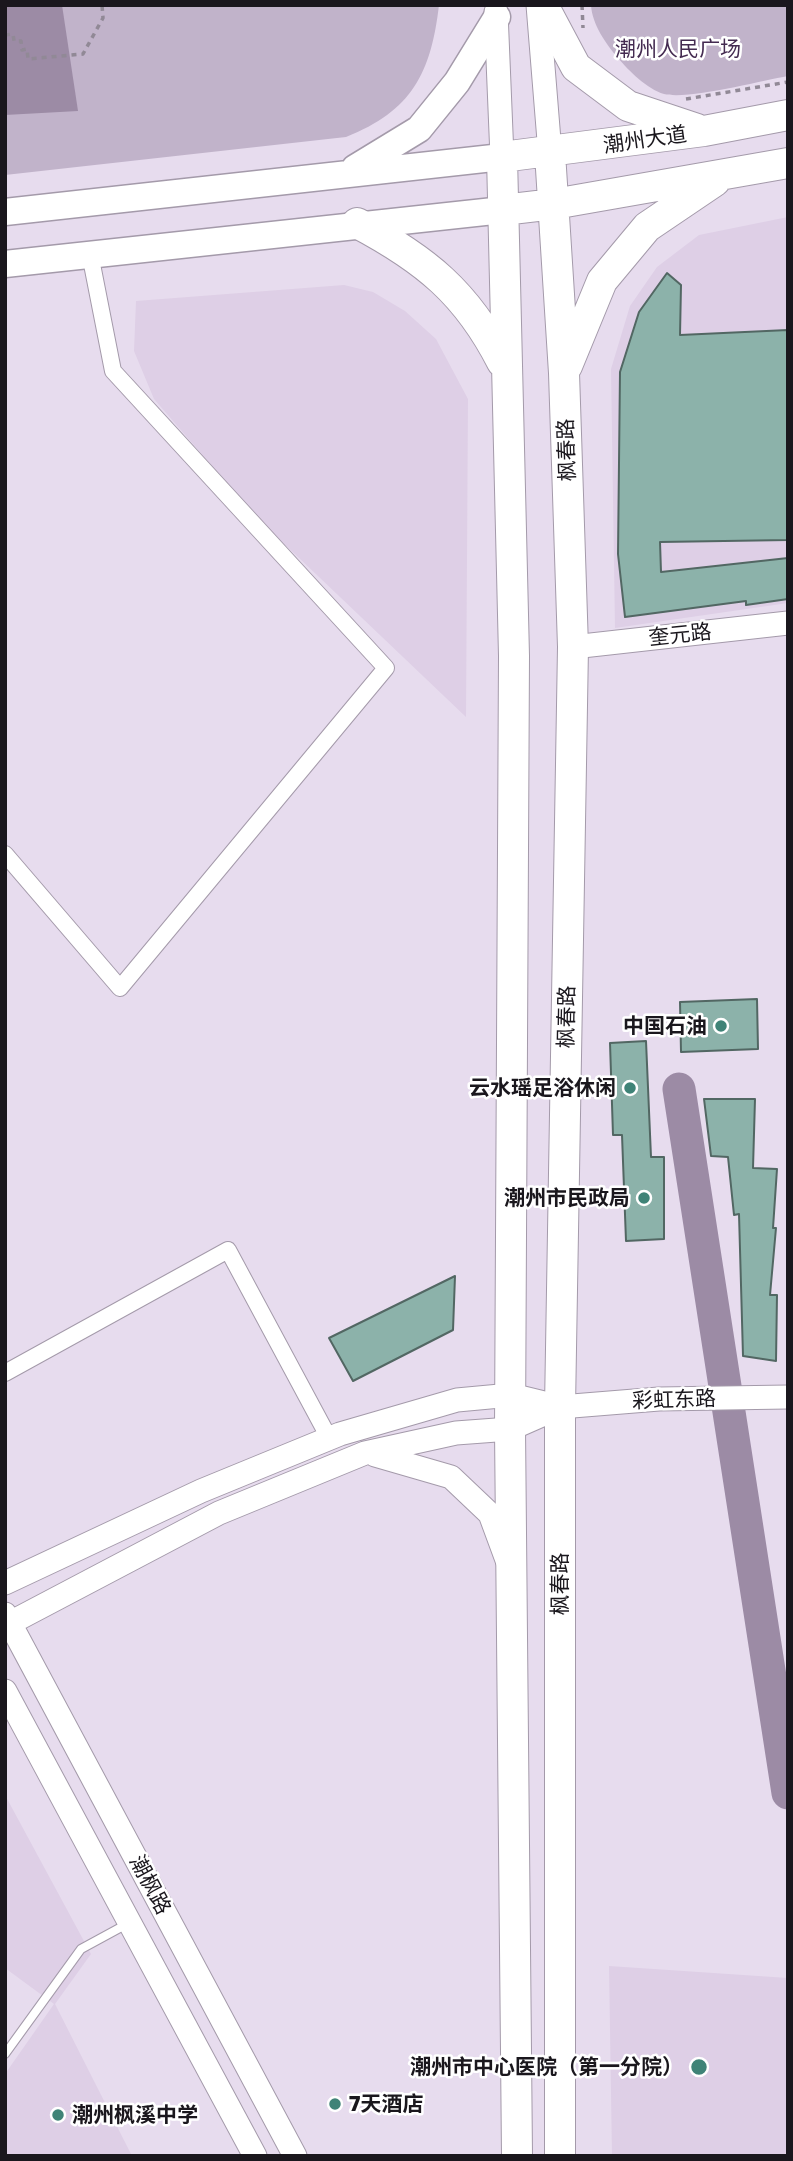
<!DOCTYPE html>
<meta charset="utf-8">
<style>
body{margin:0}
#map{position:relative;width:793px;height:2161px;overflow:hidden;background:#e7dcee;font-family:"Golos Text",sans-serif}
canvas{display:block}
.frame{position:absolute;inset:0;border:7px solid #1a171d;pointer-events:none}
</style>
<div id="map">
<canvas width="793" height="2161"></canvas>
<div class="frame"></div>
</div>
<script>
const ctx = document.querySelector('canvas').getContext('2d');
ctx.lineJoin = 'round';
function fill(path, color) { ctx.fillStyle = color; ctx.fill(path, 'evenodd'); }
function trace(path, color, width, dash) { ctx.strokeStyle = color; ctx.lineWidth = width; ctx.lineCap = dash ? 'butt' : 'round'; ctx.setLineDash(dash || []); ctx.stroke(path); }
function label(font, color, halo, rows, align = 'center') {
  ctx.font = font + ' "Golos Text","Noto Sans SC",sans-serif'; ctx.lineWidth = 5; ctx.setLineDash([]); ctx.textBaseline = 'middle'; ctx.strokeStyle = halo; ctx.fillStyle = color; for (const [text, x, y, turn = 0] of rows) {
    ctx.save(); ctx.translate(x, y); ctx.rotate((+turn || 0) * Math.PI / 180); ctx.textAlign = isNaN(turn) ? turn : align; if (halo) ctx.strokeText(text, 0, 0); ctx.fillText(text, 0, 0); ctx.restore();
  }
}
fill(new Path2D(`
 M788,217V603L615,628L611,369L630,306L657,267L699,235Z
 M344,285L373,292L405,311L436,339L468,399L466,717L256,517L154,399L134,351L136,301Z
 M5,1795L91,1954L55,2004L132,2156H5V2074L54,2004L5,1968Z
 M609,1966L788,1978V2156H612Z`), '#decfe6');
fill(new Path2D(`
 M5,5H439C431,73 412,111 346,137L5,175Z
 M591,5H788V76C760,81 688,100 664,94C647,89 629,71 618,58C606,44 592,24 591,5Z`), '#c1b3ca');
fill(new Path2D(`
 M5,5H62L78,111L5,115Z`), '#9c8ba5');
trace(new Path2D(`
 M679,1089L788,1793`), '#9c8ba5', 33);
const building = new Path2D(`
 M667,273L681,285L680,335L788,330V540L660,542L661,572L788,558V599L746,605V601L625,617L618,554L620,372L639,312Z
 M757,999L758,1049L681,1052L680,1002Z
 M646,1041L651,1157H664V1239L626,1241L622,1135H613L610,1043Z
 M704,1099H755L753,1168L777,1169L773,1228H776L770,1295H777L776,1361L743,1356L739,1214L734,1215L728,1157L711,1156Z
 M455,1276L453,1330L353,1381L329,1338Z`);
fill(building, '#8cb2aa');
trace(building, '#526763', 2);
const lane = new Path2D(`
 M5,2054L81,1949L127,1924`);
const street = new Path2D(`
 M5,854L120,988L386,668L113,371L90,254
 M5,1373L228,1250L329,1438`);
const secondary = new Path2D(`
 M538,5L550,153
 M496,12L502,157
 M573,647L788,623
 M375,1455L451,1477L490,1514L507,1560
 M5,1583L201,1491L340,1434L457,1400L511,1395L560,1407
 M5,1614L295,2156
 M10,1623L219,1513L365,1453L456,1433L510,1429L560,1407L659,1399L788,1397
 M5,1691L255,2156`);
const primary = new Path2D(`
 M355,168L419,129L457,82L497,17
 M5,212L502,157
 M5,264L503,210`);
const highway = new Path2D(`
 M543,5L576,67L628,106L697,129
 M550,153L564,373L573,647L560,1407V2156
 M503,210L554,204L788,163
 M357,223C425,259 467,293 502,362
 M567,366L602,281L647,227L715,181
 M517,2156L510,1429L514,656L502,157L704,131L788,115`);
trace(lane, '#a49aaa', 10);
trace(street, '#a49aaa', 18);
trace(secondary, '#a49aaa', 25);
trace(primary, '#a49aaa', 29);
trace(highway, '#a49aaa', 32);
trace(new Path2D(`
 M582,5L583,28
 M5,35L13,34L14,41H21L22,50L27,49L28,59L83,54L103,18L102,5
 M686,99L788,82`), '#918996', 3.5, [5, 5]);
trace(lane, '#fff', 8);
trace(street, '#fff', 16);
trace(secondary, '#fff', 23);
trace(primary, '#fff', 26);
trace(highway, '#fff', 30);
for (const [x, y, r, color] of [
 [721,1026,7,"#3f8377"],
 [630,1088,7,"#3f8377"],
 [644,1198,7,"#3f8377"],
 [699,2067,9,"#3f8377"],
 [335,2104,7,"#3f8377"],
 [58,2115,7,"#3f8377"]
]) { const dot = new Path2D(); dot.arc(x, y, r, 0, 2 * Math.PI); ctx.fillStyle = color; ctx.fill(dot); trace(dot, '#fff', 2.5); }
label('21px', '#442b51', '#fff', [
 ["潮州人民广场",678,49]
]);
label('21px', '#1a171d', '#fff', [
 ["潮州大道",645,140,-8],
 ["枫春路",567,450,-92],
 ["奎元路",680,635,-6],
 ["枫春路",567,1017,-89],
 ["彩虹东路",674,1400,-2],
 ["枫春路",560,1584,-90],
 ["潮枫路",150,1885,62]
]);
label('bold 21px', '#1a171d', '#fff', [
 ["中国石油",707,1026],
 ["云水瑶足浴休闲",616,1088],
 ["潮州市民政局",630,1198],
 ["潮州市中心医院（第一分院）",683,2067],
 ["7天酒店",349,2104,"left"],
 ["潮州枫溪中学",72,2115,"left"]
], 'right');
</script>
